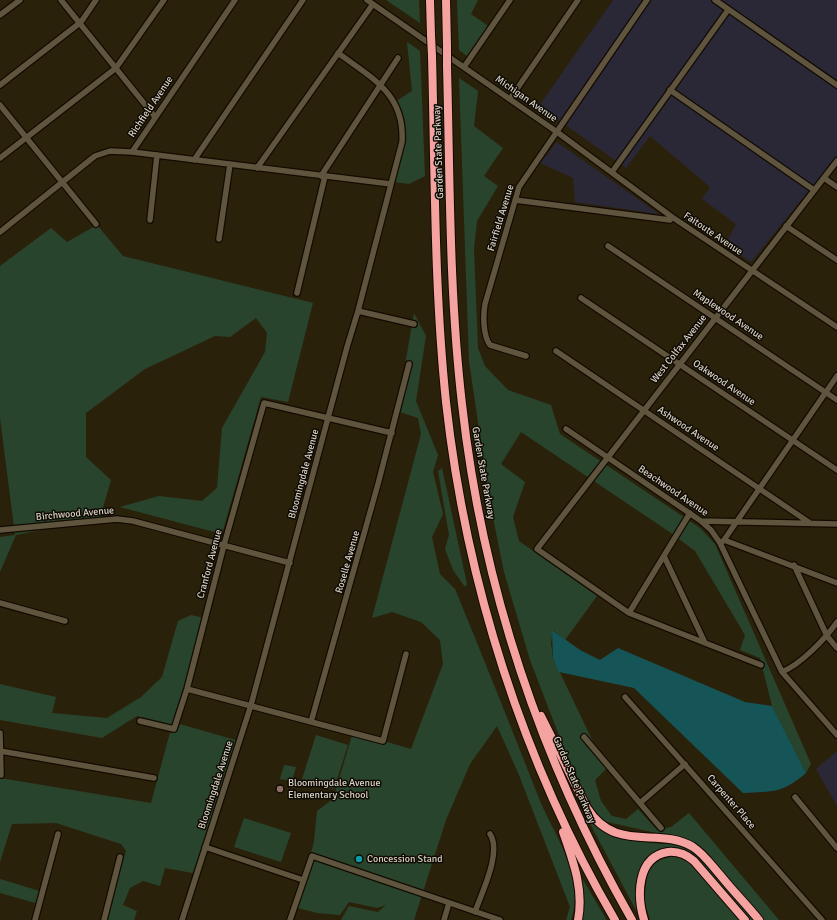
<!DOCTYPE html>
<style>
body{margin:0}
canvas{display:block;background:#2a210b}
</style>
<canvas width="837" height="920"></canvas>
<script>
const ctx = document.querySelector('canvas').getContext('2d');
ctx.lineJoin = 'round';
function fill(path, color) { ctx.fillStyle = color; ctx.fill(path, 'evenodd'); }
function trace(path, color, width, dash) { ctx.strokeStyle = color; ctx.lineWidth = width; ctx.lineCap = dash ? 'butt' : 'round'; ctx.setLineDash(dash || []); ctx.stroke(path); }
function label(font, color, halo, rows, align = 'center') {
  ctx.font = font + ' Signika,sans-serif'; ctx.lineWidth = 3; ctx.setLineDash([]); ctx.textBaseline = 'middle'; ctx.strokeStyle = halo; ctx.fillStyle = color; for (const [text, x, y, turn = 0] of rows) {
    ctx.save(); ctx.translate(x, y); ctx.rotate((+turn || 0) * Math.PI / 180); ctx.textAlign = isNaN(turn) ? turn : align; if (halo) ctx.strokeText(text, 0, 0); ctx.fillText(text, 0, 0); ctx.restore();
  }
}
fill(new Path2D(`
 M613,0H837V156L751,262L725,245L736,224L702,199L710,187L650,136L626,168L539,106Z
 M557,142L659,214L575,202L573,178L540,163Z
 M837,751V806L816,769Z`), '#2a2737');
fill(new Path2D(`
 M387,0H419L420,23L386,0Z
 M457,0H478L471,14L491,28L471,59L459,50Z
 M407,42L420,51L425,176L409,184L393,182L405,137L395,102L412,91Z
 M459,78L478,91L474,126L503,148L484,176L498,186L477,221L474,249L478,348L485,366L508,390L551,405L560,434L700,528L715,544L811,764L806,773L772,706L760,658L740,650L745,635L695,551L671,533L521,432L501,464L525,482L513,517L519,541L597,596L565,640L553,630L551,643L553,658L606,769L595,780L601,801L612,816L626,819L638,809L657,830L671,827L689,813L779,920H748L701,867L720,897L741,920H650L644,899L647,879L646,875C653,864 658,859 671,857L669,849L648,860L637,912L587,818L590,817C593,821 597,826 600,829C609,839 653,844 668,844L665,835L603,821L580,790L530,660L504,572L490,503L469,361Z
 M97,225L123,256L313,303L288,402L261,397L222,534L120,507L159,496L202,501L217,488L222,428L265,352L267,333L256,318L230,337L215,336L145,369L86,413V457L111,480L100,518L16,535L0,572V537L15,535L0,418V266L51,228L67,242Z
 M414,313L426,336L416,401L438,455L433,472L443,514L432,537L440,574L455,589C484,659 512,730 540,801C550,825 566,849 572,875C576,891 576,905 571,920H566L570,907L519,775L497,726L470,764L446,820L414,920H341L349,906L378,912L386,905L377,908L349,902L340,915L317,913L298,908L314,841L317,811L333,799L353,732L411,749L443,664L440,640L421,622L392,612L372,618L421,434L418,418L397,411Z
 M442,468L467,584L465,587L453,570L445,549L449,535L438,471Z
 M191,615L204,618L176,723L239,741L198,874L165,868L160,886L143,881L130,888L123,905L137,911L134,920H104L126,851L121,844L56,823L12,824L0,862V778L151,803L172,725L137,716L102,738L0,720V684L56,697L52,713L107,718L141,697L162,677L178,621Z
 M316,735L348,745L334,789L302,779Z
 M284,765L296,767L292,781L280,779Z
 M244,818L291,833L281,862L234,847Z
 M582,878L606,919V920H580V879Z
 M0,879L43,892L39,904L0,893Z`), '#29442c');
fill(new Path2D(`
 M552,630L580,650L600,660L618,648L745,702L772,706L806,773C781,794 774,791 743,793L634,688L559,672L553,658Z`), '#155557');
const minor = new Path2D(`
 M61,0L155,117
 M367,0L557,132L672,217L837,327
 M715,0L837,85
 M0,15L20,0
 M464,67L510,0
 M0,85L81,22L96,0
 M670,90L814,190
 M510,99L578,0
 M0,105L96,224
 M132,152L391,184
 M0,158L116,68L164,0
 M194,160L303,0
 M257,168L373,4
 M612,172L728,10
 M321,176L398,58
 M824,178L837,187
 M515,200L670,220L672,217
 M150,220L157,155
 M786,226L837,260
 M0,232L95,156L110,151L132,152L235,0
 M219,239L230,164
 M608,246L837,400
 M297,293L325,176
 M581,298L837,470
 M358,311L414,324
 M556,351L810,523
 M526,356L490,345C483,336 483,315 485,304L519,187L647,0
 M566,429L701,521L711,530L720,543L782,672L837,735
 M701,521L837,524
 M0,530L117,519L133,521L290,563
 M724,540L837,376
 M722,542L724,540L837,583
 M664,556L705,643
 M794,565L827,636L837,648
 M0,603L65,621
 M629,613L690,513
 M761,665L629,613L537,549L837,161
 M782,672C801,664 825,639 837,622
 M187,689L383,741L406,654
 M625,697L822,920
 M140,721L174,729L187,689L224,545L264,403L392,433
 M311,722L378,484L409,364
 M0,733L1,775
 M584,737L661,828
 M0,751L154,778
 M795,797L837,848
 M640,803L685,764
 M205,847L303,880
 M475,912C482,892 502,852 490,834
 M35,920L58,834
 M104,920L120,857
 M182,920L251,705L347,347L358,311L402,142C405,94 372,78 338,53
 M290,920L312,856L500,920
 M444,920L449,903`);
const highway = new Path2D(`
 M430,0L431,35
 M446,0L447,45
 M432,56C435,171 434,287 446,402C466,583 523,763 615,920
 M447,66C450,179 449,292 462,404C482,586 541,761 632,920
 M541,716L587,808C616,854 658,826 693,847C704,854 712,866 721,876C733,891 747,905 759,920
 M563,832C573,861 584,889 578,920
 M644,920C637,897 636,857 668,852C678,851 687,855 694,861L745,920`);
trace(minor, '#130a00', 8);
trace(highway, '#130a00', 10);
trace(minor, '#5f543e', 5.5);
trace(highway, '#f5a3a1', 8);
const highwayBridge = new Path2D(`
 M431,35L432,56
 M447,45V66`);
trace(highwayBridge, '#130a00', 10, []);
trace(highwayBridge, '#f5a3a1', 8);
for (const [x, y, r, color] of [
 [280,789,4,"#8d6e63"],
 [359,859,4,"#0f9aa8"]
]) { const dot = new Path2D(); dot.arc(x, y, r, 0, 2 * Math.PI); ctx.fillStyle = color; ctx.fill(dot); trace(dot, '#0f0b04', 1.5); }
label('10px', '#d8d1c5', '#0f0b04', [
 ["Michigan Avenue",526,99,35],
 ["Richfield Avenue",151,107,-56],
 ["Garden State Parkway",439,152,-92],
 ["Fairfield Avenue",501,218,-73],
 ["Faitoute Avenue",713,234,34],
 ["Maplewood Avenue",728,315,34],
 ["West Colfax Avenue",679,349,-52],
 ["Oakwood Avenue",724,383,34],
 ["Ashwood Avenue",688,429,34],
 ["Garden State Parkway",483,473,80],
 ["Bloomingdale Avenue",304,474,-75],
 ["Beachwood Avenue",673,491,34],
 ["Birchwood Avenue",75,514,-5],
 ["Roselle Avenue",348,562,-74],
 ["Cranford Avenue",210,564,-75],
 ["Garden State Parkway",574,780,67],
 ["Bloomingdale Avenue",216,785,-72],
 ["Carpenter Place",731,802,49]
]);
label('10px', '#d8d1c5', '#0f0b04', [
 ["Bloomingdale Avenue",288,783],
 ["Elementary School",288,795],
 ["Concession Stand",367,859]
], 'left');
</script>
